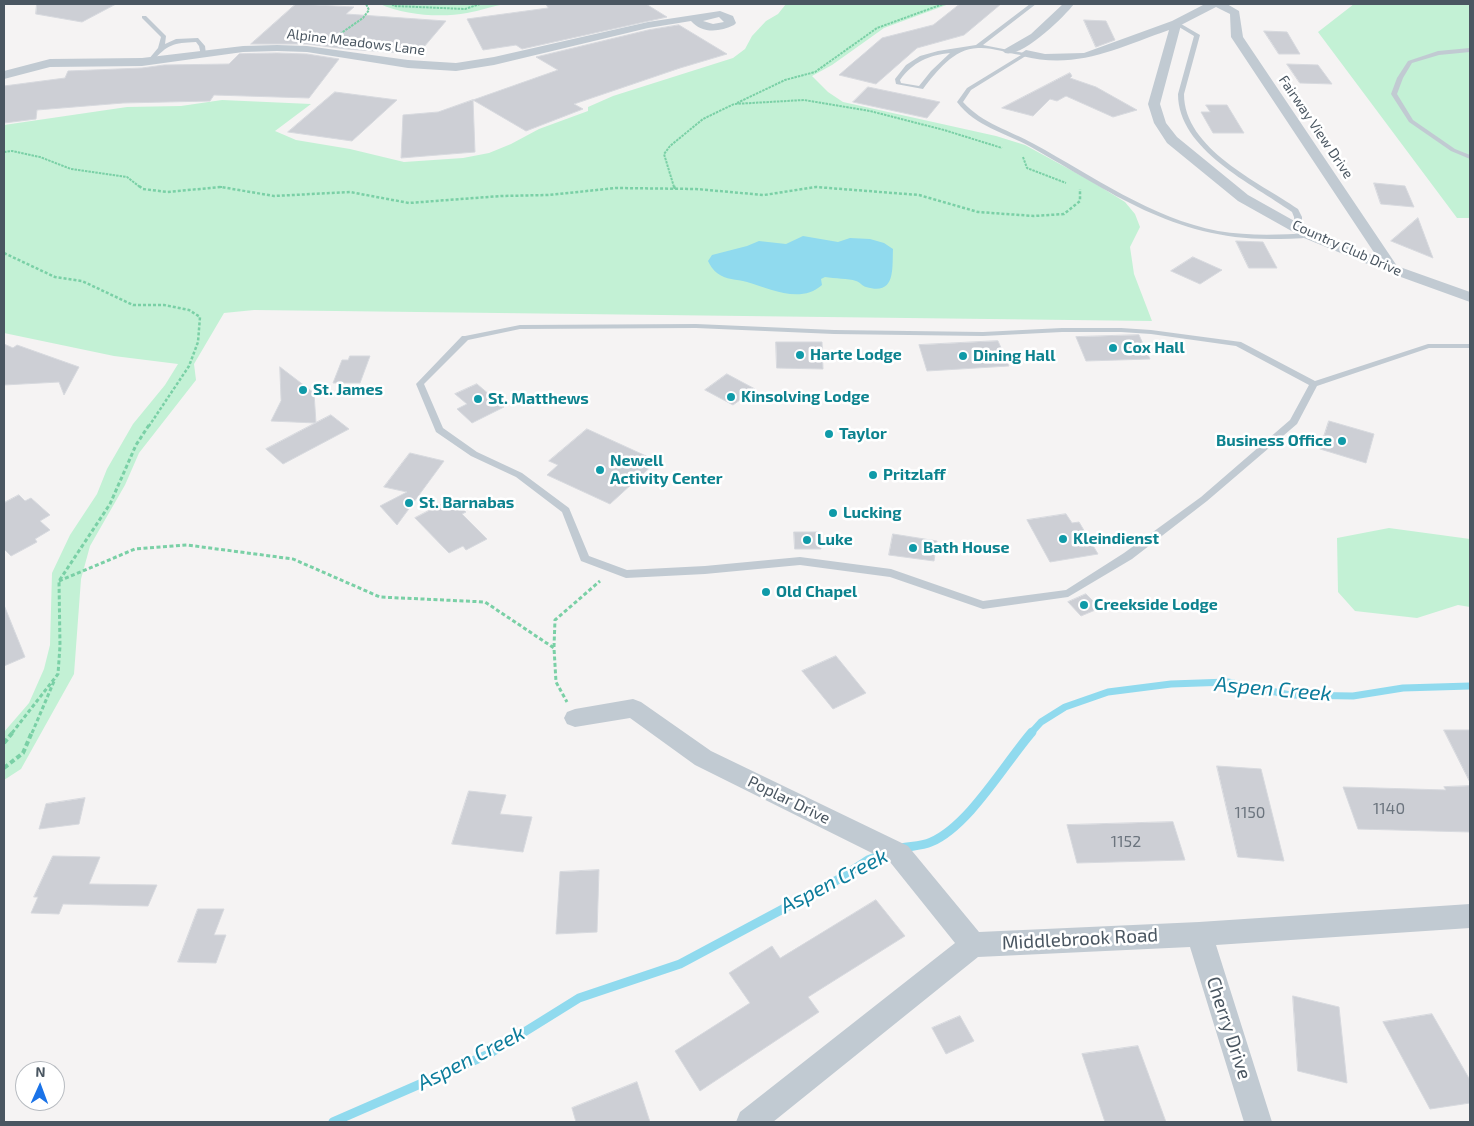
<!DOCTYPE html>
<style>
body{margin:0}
#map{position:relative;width:1474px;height:1126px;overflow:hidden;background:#f5f3f3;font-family:"Exo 2",sans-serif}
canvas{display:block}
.frame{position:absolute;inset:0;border:5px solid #4a5661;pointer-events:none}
.north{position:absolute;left:15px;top:1061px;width:50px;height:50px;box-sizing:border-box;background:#fff;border:1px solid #b7bbc0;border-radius:50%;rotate:2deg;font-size:14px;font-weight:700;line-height:20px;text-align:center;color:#4a5661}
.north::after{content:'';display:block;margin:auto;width:18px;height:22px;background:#1a73e8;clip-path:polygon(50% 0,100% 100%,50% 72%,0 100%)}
</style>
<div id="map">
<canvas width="1474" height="1126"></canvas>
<div class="frame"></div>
<div class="north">N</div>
</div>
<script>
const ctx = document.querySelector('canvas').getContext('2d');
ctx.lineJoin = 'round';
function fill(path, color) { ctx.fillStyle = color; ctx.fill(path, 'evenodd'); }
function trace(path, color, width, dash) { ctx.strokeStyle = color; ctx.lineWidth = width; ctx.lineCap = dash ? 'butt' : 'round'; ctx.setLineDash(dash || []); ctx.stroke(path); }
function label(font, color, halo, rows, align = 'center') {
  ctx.font = font + ' "Exo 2",sans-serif'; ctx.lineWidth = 5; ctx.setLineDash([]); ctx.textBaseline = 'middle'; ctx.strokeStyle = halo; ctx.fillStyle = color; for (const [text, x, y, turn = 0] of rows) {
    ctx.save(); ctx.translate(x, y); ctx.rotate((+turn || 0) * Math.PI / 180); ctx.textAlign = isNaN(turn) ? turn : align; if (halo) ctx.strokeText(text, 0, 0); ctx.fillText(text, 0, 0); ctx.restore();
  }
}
fill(new Path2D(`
 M380,4H505C492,6 480,11 467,13C441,18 404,15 380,4Z
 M786,4H949L884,28L832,65L812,76L828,92L843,102L996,136L1025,145L1091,181L1125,202L1135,214L1140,227L1130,247L1134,274L1152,321L254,310L224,313L194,364L196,380L139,453L125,485L90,546L81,579L74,674L21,769L4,780V732L29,703L44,669L50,645L52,573L70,535L97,494L107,469L133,424L165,385L178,364L114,356L4,333V125L127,107L181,106L222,100L311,104L275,131L296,140L350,149L404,162L463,158L489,153L511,144L539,129L588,111V107L613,96L733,58L745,49L752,36L766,21L778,14Z
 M1354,4H1470V218H1457L1318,32Z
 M1389,528L1470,539V607L1458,605L1417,618L1355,611L1338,592L1337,538Z`), '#c3f1d5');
fill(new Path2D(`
 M803,236L838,242L850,238L870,239L884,243L893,249C892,269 896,296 866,287C862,286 860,282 856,281C848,278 835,279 825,277L821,279L822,285C801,304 770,289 747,282C736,279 726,280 717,273C713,270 710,265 708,261L712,255L747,246L759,241L786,244Z`), '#90daee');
trace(new Path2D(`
 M1031,733L1041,722L1065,707L1108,692L1171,684L1228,682L1290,695L1353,696L1403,688L1470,686`), '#90daee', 7);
trace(new Path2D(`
 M901,848C911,846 922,846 931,842C969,826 1005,763 1032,732
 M333,1122L489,1054L579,998L680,964L839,879L868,860L886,853`), '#90daee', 9);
const building = new Path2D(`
 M37,4H116L82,22L36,14Z
 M296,4L354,7L346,14L446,21L418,54L346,49L307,44H251Z
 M546,4H646L667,17L522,49L516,45L483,50L467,19L548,8Z
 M960,4H1001L964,35L917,48L876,84L839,75L882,38L933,25Z
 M1084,20L1106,21L1115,40L1096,47Z
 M679,25L727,54L680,68L574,104L583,109L526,131L473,100L558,70L536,57L648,30Z
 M1264,31L1287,32L1300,54H1279Z
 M277,53L307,54L339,59L309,98L214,95L210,101L123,103L37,110L36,119L4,123V86L65,78L68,71L142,68L164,65L229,64L239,54Z
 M1287,64L1318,65L1332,84L1300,83Z
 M1070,73L1072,76L1070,78L1096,87L1137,110L1113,117L1066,96L1057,101L1050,99L1033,116L1002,108Z
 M868,87L940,102L927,118L853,102Z
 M335,92L397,100L352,141L288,132Z
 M473,100L475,152L401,158L403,115L438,112Z
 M1206,105H1227L1244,133H1213L1201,112H1210Z
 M1374,183L1405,186L1414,207L1381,204Z
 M1418,218L1433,258L1391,241Z
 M1236,241L1263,242L1277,268H1249Z
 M1193,257L1222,270L1200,284L1171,271Z
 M1139,335L1150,359L1086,361L1076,337Z
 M998,341L1009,366L927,371L919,345Z
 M776,342H822L823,369L777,368Z
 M4,344L13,348L17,345L79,367L64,395L59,382L4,385Z
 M350,356H370L360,383H333L342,360H348Z
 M280,367L314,393L316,423L271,421L281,401Z
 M727,374L755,389L733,405L705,390Z
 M477,384L504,407L472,423L457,409L467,404L455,394Z
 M331,415L349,429L283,464L266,449Z
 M1329,421L1374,434L1366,463L1320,449Z
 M587,429L657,461L610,504L547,475L558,465L549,461Z
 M410,453L444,461L397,525L380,506L407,492L384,487Z
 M19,495L25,501L31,498L50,515L40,521L50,530L35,539L37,542L11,556L4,549V503Z
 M452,499L466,512L462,514L487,539L466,550L463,546L449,553L415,518Z
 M1066,514L1072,523L1079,522L1098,554L1050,562L1027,520Z
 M794,532H819L821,549H795Z
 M893,534L937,541L934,561L889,555Z
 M1086,594L1100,608L1081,616L1068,602Z
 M4,605L25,657L4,666Z
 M836,656L866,693L833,709L802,671Z
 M1444,730H1470V782Z
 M1217,766L1261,769L1284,861L1238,857Z
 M1470,786V832L1358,829L1343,787L1446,790L1444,787Z
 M469,791L506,795L500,814L532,817L523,852L452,844Z
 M85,798L79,824L39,829L46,804Z
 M1173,822L1185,860L1077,863L1067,825Z
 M53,856L100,857L89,884L157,885L148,906L63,904L59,914L31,913L38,897H34Z
 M599,870L597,932L556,934L560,872Z
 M876,900L905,936L808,997L819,1012L700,1091L675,1051L750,1003L729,973L772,946L780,958Z
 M198,909H224L214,935H226L216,963L178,962Z
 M1293,996L1339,1007L1347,1083L1298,1071Z
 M1432,1014L1470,1080V1103L1430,1109L1383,1022Z
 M960,1016L974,1041L946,1054L932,1028Z
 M1138,1046L1166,1122H1105L1082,1054Z
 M637,1082L650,1122H576L572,1108Z`);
fill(building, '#cdcfd5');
trace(building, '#d7d9de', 1);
trace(new Path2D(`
 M392,4L394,6L465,9L480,4
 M334,38L363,18L369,10L366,4
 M737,103L785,80L815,72L877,28L943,4
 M4,152L12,151L40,157L71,169L127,177L140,187
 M1023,157L1027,168L1066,183
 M220,187H222
 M674,187L664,154L670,146L703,119L734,104L804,100L870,111L944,130L1002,148
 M815,187H817`), '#7ad0a6', 2, [2.5, 1]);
trace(new Path2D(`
 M139,186L143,189L167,192L221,187L274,196L350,192L409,203L501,196L548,195L616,188L696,189L764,195L816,187L919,195L978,212L1034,216L1064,214L1080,201V189
 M674,186L675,189
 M4,253L55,277L82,281L133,305H164L189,310L200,317L198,342L189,366L149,426`), '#7ad0a6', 2.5, [3, 2]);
trace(new Path2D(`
 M59,581L135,549L187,545L293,559L380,597L485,602L554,648L556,682L567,702
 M554,647L555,620L600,581
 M12,733L58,674L60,646L59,581L110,504L136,445L149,425
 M32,733L55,679`), '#7ad0a6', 3, [4, 2.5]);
trace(new Path2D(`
 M4,743L13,732
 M4,768L23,753L32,732`), '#7ad0a6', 4, [5, 3]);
fill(new Path2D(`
 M1030,4H1036L983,45L1029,54L971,90L963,102C983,124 1009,130 1034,144C1093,176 1151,218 1218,231C1248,236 1279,235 1309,233L1313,235L1312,237C1298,239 1283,239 1270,239C1173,239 1111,192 1031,147C1004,132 976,127 957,102L967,88L1021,55C1007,53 991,47 978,48C953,49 937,71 923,89L896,84L895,79L906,65L920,56L938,51L976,45ZM950,53L931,71L919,86L901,83L900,80C913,62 929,55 950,53Z
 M142,16H146L166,36L165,44L176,39L198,38L205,46L206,54L201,55L199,46L196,42C173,43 168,44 152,62H148V60L158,48L161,37L142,18Z
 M1176,21L1200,35L1184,94C1184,149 1259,182 1298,209L1302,217V231L1295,229L1294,217L1292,212C1253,184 1178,150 1178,94L1194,36L1174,24L1173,23Z
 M1470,48V52L1439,55L1412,63L1403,78L1397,94L1413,120L1455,149L1470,155V159L1451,151L1409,122L1391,94L1397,78L1408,61L1438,51Z
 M696,324L834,330L983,332L1062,328H1121L1151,330L1241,342L1315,381L1428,344H1470V348H1429L1317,386L1297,424L1207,501L1132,559L1068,597L983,609L890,577L800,565L705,574L626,578L581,561L562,512L516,477L471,456L436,432L416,384L462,336H465L520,325ZM696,328L834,334L983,336L1062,332H1121L1151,334L1236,346L1309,385L1290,420L1201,497L1124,553L1066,590L983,601L891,569L800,557L705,566L627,570L589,556L569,508L522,473L477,452L443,428L424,384L468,340L520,329Z`), '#c1cad2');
fill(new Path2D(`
 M1063,4H1074C1064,17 1022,58 1005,53L1003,51L1005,49L1031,34Z
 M1205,4H1227L1239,11L1243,37L1397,266L1470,292V302L1387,272L1304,238L1238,201L1167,143L1154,123L1148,104L1169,30C1117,48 1078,70 1022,56L1020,54L1026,50L1045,54L1084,53L1172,21ZM1216,7L1230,14L1231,37L1377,257L1314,232L1248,195L1177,137L1166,123L1160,104L1181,25Z
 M720,11L733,16L736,23L734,25C720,32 702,34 691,21L648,28L494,65L456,71L408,68L307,52L277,51L243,52L142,66L50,67L4,79V71L50,59L142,58L243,46L277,45L307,46L408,60L456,63L494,57L648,22ZM719,17L724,22L713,24L703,21Z
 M633,699L641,702L711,751L908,846L979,932L1199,922L1470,904V928L1216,945L1272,1122H1244L1190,947L978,957L773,1122H736L740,1112L955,943L890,862L695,765L630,718L575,727L567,724L564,718L567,712L575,709Z`), '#c1cad2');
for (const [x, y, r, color] of [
 [1113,348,5,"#0f9aa8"],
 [800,355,5,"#0f9aa8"],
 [963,356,5,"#0f9aa8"],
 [303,390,5,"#0f9aa8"],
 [731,397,5,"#0f9aa8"],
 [478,399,5,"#0f9aa8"],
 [829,434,5,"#0f9aa8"],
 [1342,441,5,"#0f9aa8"],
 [600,470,5,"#0f9aa8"],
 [873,475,5,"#0f9aa8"],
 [409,503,5,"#0f9aa8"],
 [833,513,5,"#0f9aa8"],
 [1063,539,5,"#0f9aa8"],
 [807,540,5,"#0f9aa8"],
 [913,548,5,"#0f9aa8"],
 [766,592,5,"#0f9aa8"],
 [1084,605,5,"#0f9aa8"]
]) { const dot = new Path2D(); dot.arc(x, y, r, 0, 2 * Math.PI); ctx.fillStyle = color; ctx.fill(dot); trace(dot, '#fff', 2); }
label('14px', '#4a5661', '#fff', [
 ["Alpine Meadows Lane",356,42,7],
 ["Fairway View Drive",1316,127,56],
 ["Country Club Drive",1347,248,24]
]);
label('bold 16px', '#0d838f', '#fff', [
 ["Cox Hall",1123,348],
 ["Harte Lodge",810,355],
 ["Dining Hall",973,356],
 ["St. James",313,390],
 ["Kinsolving Lodge",741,397],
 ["St. Matthews",488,399],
 ["Taylor",839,434],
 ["Business Office",1332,441,"right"],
 ["Newell",610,461],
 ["Activity Center",610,479],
 ["Pritzlaff",883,475],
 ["St. Barnabas",419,503],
 ["Lucking",843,513],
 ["Kleindienst",1073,539],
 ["Luke",817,540],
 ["Bath House",923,548],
 ["Old Chapel",776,592],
 ["Creekside Lodge",1094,605]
], 'left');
label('16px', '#4a5661', '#fff', [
 ["Poplar Drive",789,800,26]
]);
label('16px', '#6b747e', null, [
 ["1140",1389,809],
 ["1150",1250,813],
 ["1152",1126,842]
]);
label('19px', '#4a5661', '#fff', [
 ["Middlebrook Road",1080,939,-3],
 ["Cherry Drive",1229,1028,72]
]);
label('italic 21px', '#0c7c9b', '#fff', [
 ["Aspen Creek",1273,689,5],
 ["Aspen Creek",834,881,-27],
 ["Aspen Creek",471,1058,-27]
]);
</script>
